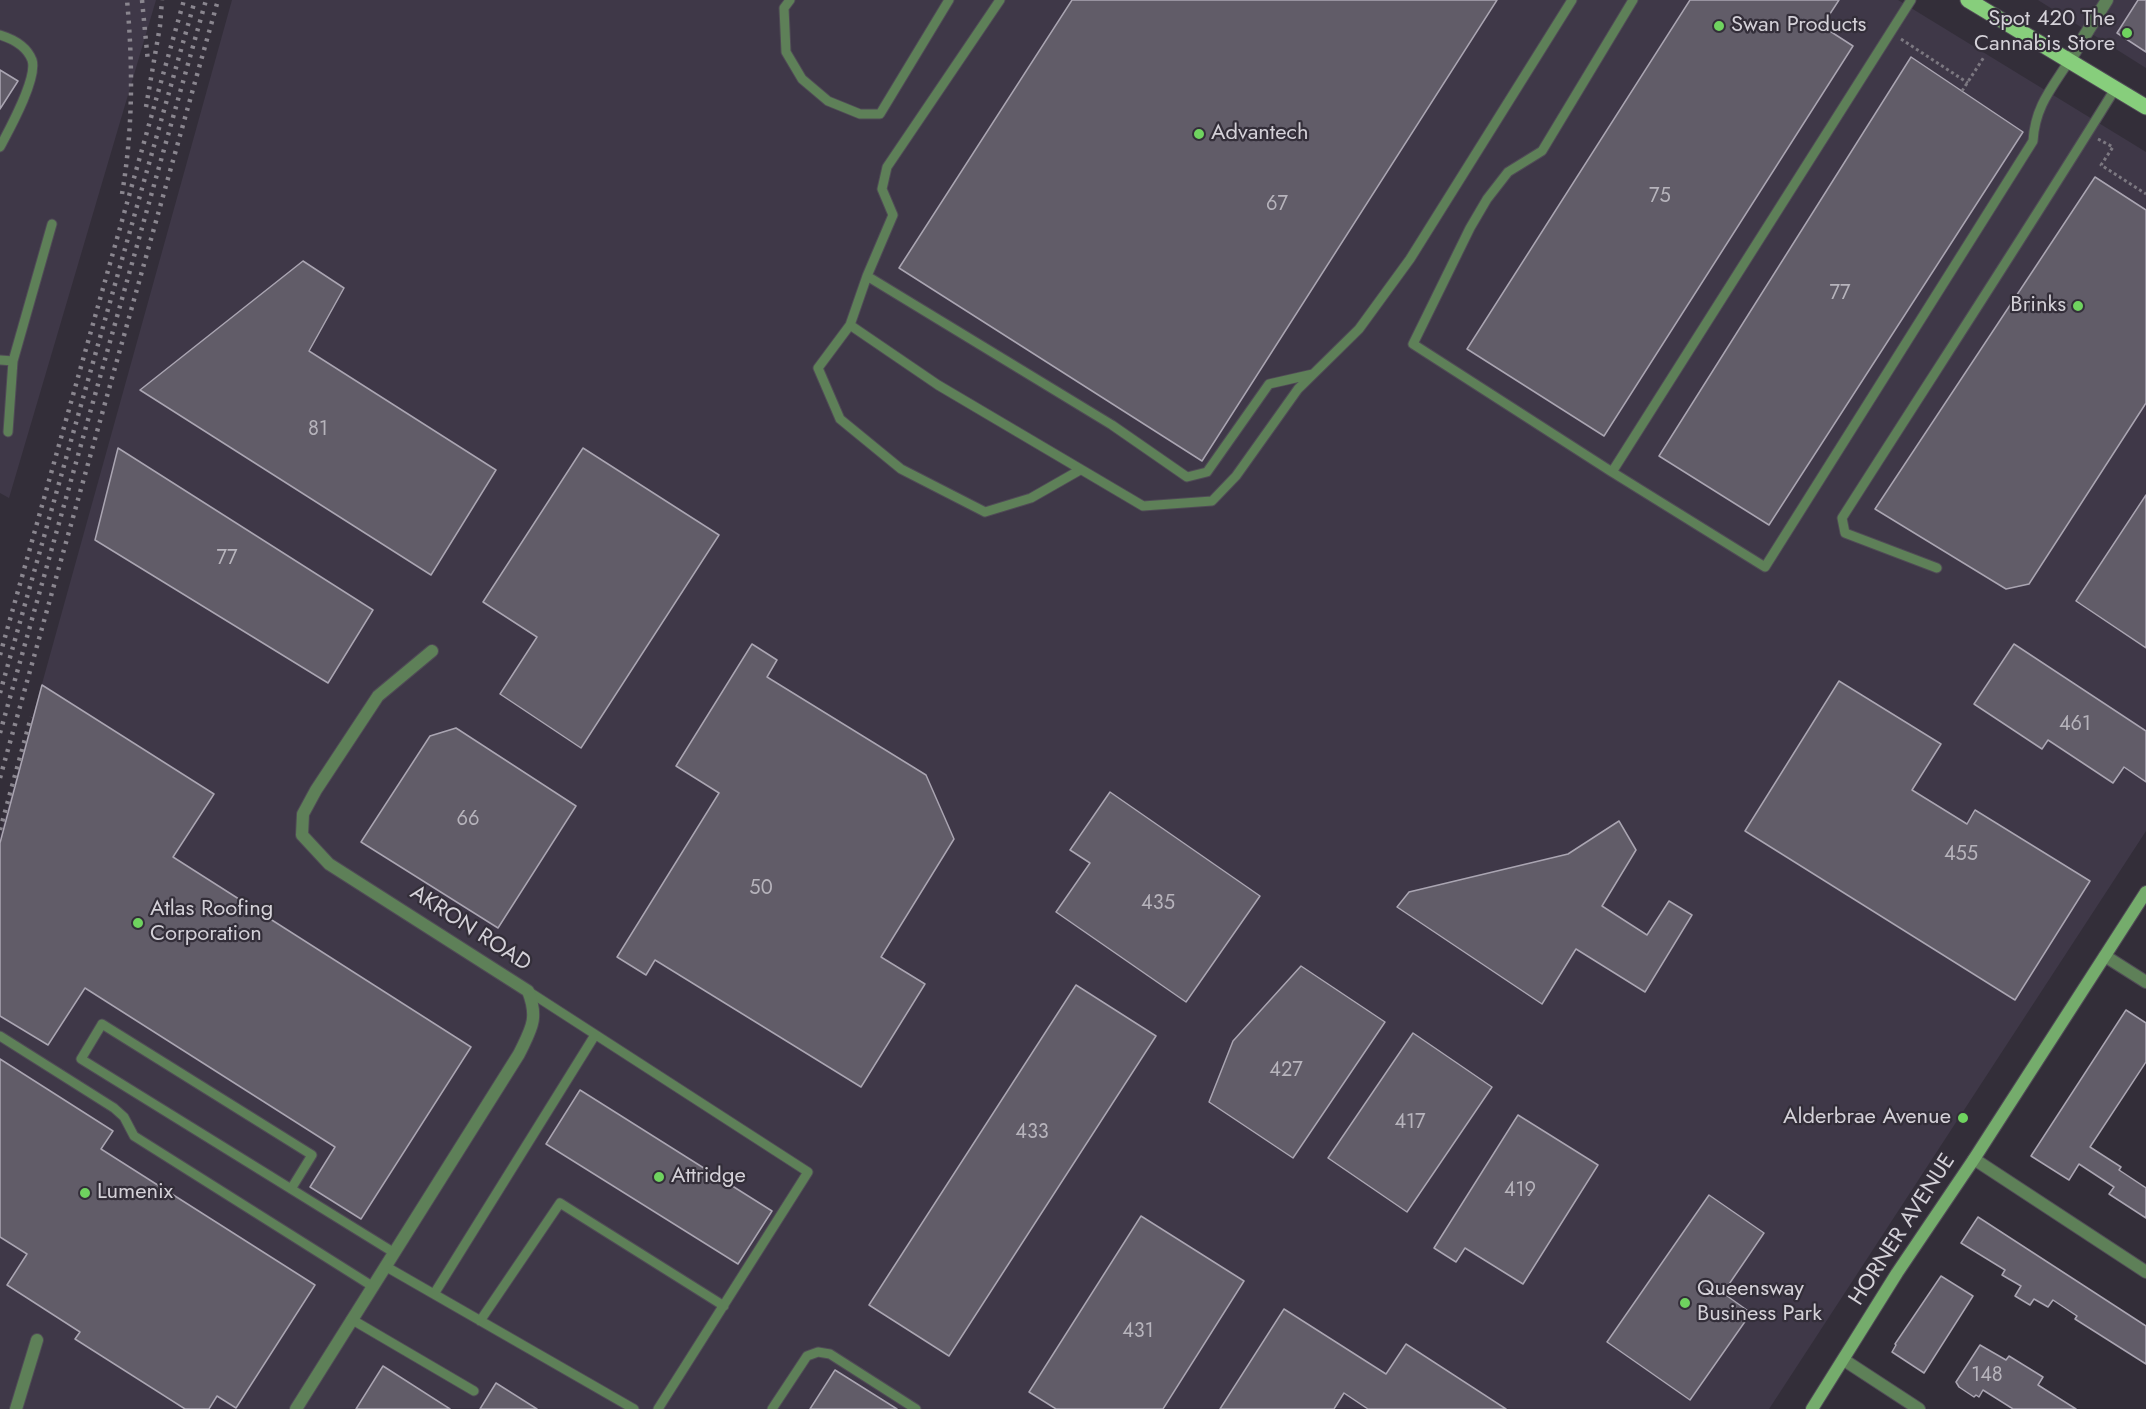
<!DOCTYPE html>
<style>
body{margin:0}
canvas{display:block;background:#332e39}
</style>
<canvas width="2146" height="1409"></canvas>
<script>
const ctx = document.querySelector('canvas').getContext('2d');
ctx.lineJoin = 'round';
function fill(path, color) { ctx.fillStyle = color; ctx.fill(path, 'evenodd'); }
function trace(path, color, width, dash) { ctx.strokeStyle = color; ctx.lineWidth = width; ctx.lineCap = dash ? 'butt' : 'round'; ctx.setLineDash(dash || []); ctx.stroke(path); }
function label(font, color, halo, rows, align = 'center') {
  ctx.font = font + ' Jost,sans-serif'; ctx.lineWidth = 4.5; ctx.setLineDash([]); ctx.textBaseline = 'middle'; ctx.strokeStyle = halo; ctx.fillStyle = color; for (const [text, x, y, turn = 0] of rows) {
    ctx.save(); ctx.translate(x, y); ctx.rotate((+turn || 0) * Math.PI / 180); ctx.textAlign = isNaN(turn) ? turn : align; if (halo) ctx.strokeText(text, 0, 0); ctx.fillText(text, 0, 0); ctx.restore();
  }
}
fill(new Path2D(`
 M0,0H156L9,498L0,493Z
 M232,0H1898L2146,152V831L1769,1409H0V835Z
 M2038,0H2146V68Z`), '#3f3848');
const building = new Path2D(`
 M1072,0H1497L1202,461L899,268Z
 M1690,0H1839L1822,26L1853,46L1604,436L1467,349Z
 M2138,0H2146V52L2117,33Z
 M1911,57L2023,132L1769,525L1659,456Z
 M0,70L18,81L0,109Z
 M2095,177L2146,210V403L2029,584L2006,589L1875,509Z
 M303,261L344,288L309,351L496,470L431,575L140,390Z
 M118,448L373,610L328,683L95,540Z
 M583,448L719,535L581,748L500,694L537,637L483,602Z
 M2146,495V648L2076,601Z
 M752,644L777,660L767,677L926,775L954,839L881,957L925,984L861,1087L655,960L646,975L617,957L719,793L676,766Z
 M2014,644L2146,731V782L2124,767L2113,783L2048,740L2042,749L1974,704Z
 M1839,681L1941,744L1912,790L1967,824L1975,810L2090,881L2015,1000L1745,831Z
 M42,685L214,794L173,857L471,1047L361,1219L310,1187L335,1147L85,988L48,1045L0,1016V843Z
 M456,728L576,806L498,928L361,842L430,736Z
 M1110,792L1260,896L1186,1002L1056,912L1090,863L1070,850Z
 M1619,821L1636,850L1602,906L1647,935L1669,901L1692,915L1645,992L1576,949L1542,1004L1397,907L1409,892L1568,854Z
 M1301,966L1385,1022L1293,1158L1209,1102L1233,1041Z
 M1076,985L1156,1036L949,1356L869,1305Z
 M2126,1010L2146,1023V1062L2090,1147L2121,1167L2119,1170L2146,1188V1218L2109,1194L2114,1187L2079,1164L2069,1180L2031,1156Z
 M1413,1033L1492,1087L1407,1212L1328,1158Z
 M0,1059L113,1131L101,1149L315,1285L236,1408L217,1396L209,1409H185L75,1339L80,1332L7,1285L27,1254L0,1237Z
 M580,1090L772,1211L738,1264L546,1144Z
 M1518,1115L1598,1165L1523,1284L1465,1248L1456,1262L1434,1248Z
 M1709,1195L1764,1233L1723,1293L1751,1313L1690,1400L1607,1342Z
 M1141,1216L1244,1281L1163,1409H1056L1029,1392Z
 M1978,1217L2146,1326V1364L2075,1319L2077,1316L2053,1300L2048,1307L2034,1299L2030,1305L2015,1296L2021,1286L2002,1275L2005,1270L1961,1243Z
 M1941,1276L1973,1296L1924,1373L1892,1352L1896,1345L1895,1344Z
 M1284,1309L1386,1374L1406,1344L1506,1409H1368L1344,1393L1334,1409H1220Z
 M1980,1345L2006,1360L2009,1356L2043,1377L2038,1385L2076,1409H2013L1983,1390L1979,1397L1976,1395L1974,1397L1959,1387L1956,1382Z
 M383,1366L450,1409H356Z
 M835,1370L897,1409H810Z
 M496,1383L537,1409H480Z`);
fill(building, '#615c68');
trace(building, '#aaa5b2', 1.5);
const lane = new Path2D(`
 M790,0L784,8L786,52L802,79L828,101L860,114H880L949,0
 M1000,0L887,167L882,189L893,215L867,276L850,325L818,368L840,419L901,469L985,512L1031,498L1080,470
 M1911,0L1612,472L1765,567L2033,141C2035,107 2051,89 2069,61
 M0,35C13,39 27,47 32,60C38,78 9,130 0,147
 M867,276L1112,425L1187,477L1207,472L1269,384L1313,374
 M850,325L938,385L1143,506L1212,501L1236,476L1298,389L1359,329L1410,259L1572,0
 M0,360L13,361L52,224
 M8,432L13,361
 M1612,472L1413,344L1470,228L1487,199L1508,172L1542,151L1633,0
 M1937,568L1845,533L1842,518C1933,375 2026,233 2115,89
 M528,991L808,1172L658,1409
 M0,1036L114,1108L124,1117L134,1136L372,1286
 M291,1189L312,1155L102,1024L81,1059L393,1252
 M385,1266L634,1409
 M434,1294L595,1035
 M351,1319L474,1391
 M480,1321L560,1203L724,1306
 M772,1409L807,1356L818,1352L830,1354L916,1409`);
const street = new Path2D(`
 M2069,61L2107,0
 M2105,956L2146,982
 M1974,1159L2146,1272
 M1844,1360L1919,1409
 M16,1409L37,1340
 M296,1409L519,1054C531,1029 539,1019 528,991L329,864L302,835L303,814L316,790L378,696L432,651`);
const secondary = new Path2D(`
 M1812,1409L1897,1273L1974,1159L2146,892`);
const primary = new Path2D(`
 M1968,0L2146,107`);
trace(lane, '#504b56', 11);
trace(street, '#504b56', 14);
trace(secondary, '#504b56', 14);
trace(primary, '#504b56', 17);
trace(new Path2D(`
 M1901,39L1968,83
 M1962,91L1984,57
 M2098,139L2113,147L2101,165L2146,194`), '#7c7881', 3, [3, 3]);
trace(lane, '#5e8058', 9);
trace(street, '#5e8058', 12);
trace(secondary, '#75ac6c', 12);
trace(primary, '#87ce7c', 15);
trace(new Path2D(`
 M142,0L148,62
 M146,107L160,26L162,0
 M122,194C133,129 133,65 127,0
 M0,655L184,0
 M0,693L195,0
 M0,733L206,0
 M0,778L218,0
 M0,830L31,717`), '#8a868f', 4.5, [3, 6]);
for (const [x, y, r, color] of [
 [1719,26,6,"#6fd35f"],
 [2127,33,6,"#6fd35f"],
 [1199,134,6,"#6fd35f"],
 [2078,306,6,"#6fd35f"],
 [138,923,6,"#6fd35f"],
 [1963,1118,6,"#6fd35f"],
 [659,1177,6,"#6fd35f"],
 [85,1193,6,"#6fd35f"],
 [1685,1303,6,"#6fd35f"]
]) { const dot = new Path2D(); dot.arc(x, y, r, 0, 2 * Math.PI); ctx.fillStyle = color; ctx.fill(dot); trace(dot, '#332e39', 2); }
label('20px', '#b7b4bc', null, [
 ["75",1660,197],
 ["67",1277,205],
 ["77",1840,294],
 ["81",318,430],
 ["77",227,559],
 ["461",2075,725],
 ["66",468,820],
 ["455",1961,855],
 ["50",761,889],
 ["435",1158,904],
 ["427",1286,1071],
 ["417",1410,1123],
 ["433",1032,1133],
 ["419",1520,1191],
 ["431",1138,1332],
 ["148",1987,1376]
]);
label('22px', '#d4d1d8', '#332e39', [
 ["Spot 420 The",2115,20,"right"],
 ["Cannabis Store",2115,45,"right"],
 ["Swan Products",1731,26],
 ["Advantech",1211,134],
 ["Brinks",2066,306,"right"],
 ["Atlas Roofing",150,910],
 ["Corporation",150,935],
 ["Alderbrae Avenue",1951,1118,"right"],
 ["Attridge",671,1177],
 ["Lumenix",97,1193],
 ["Queensway",1697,1290],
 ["Business Park",1697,1315]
], 'left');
label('22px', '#d4d1d8', '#332e39', [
 ["AKRON ROAD",470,929,33],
 ["HORNER AVENUE",1903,1230,-57]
]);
</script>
